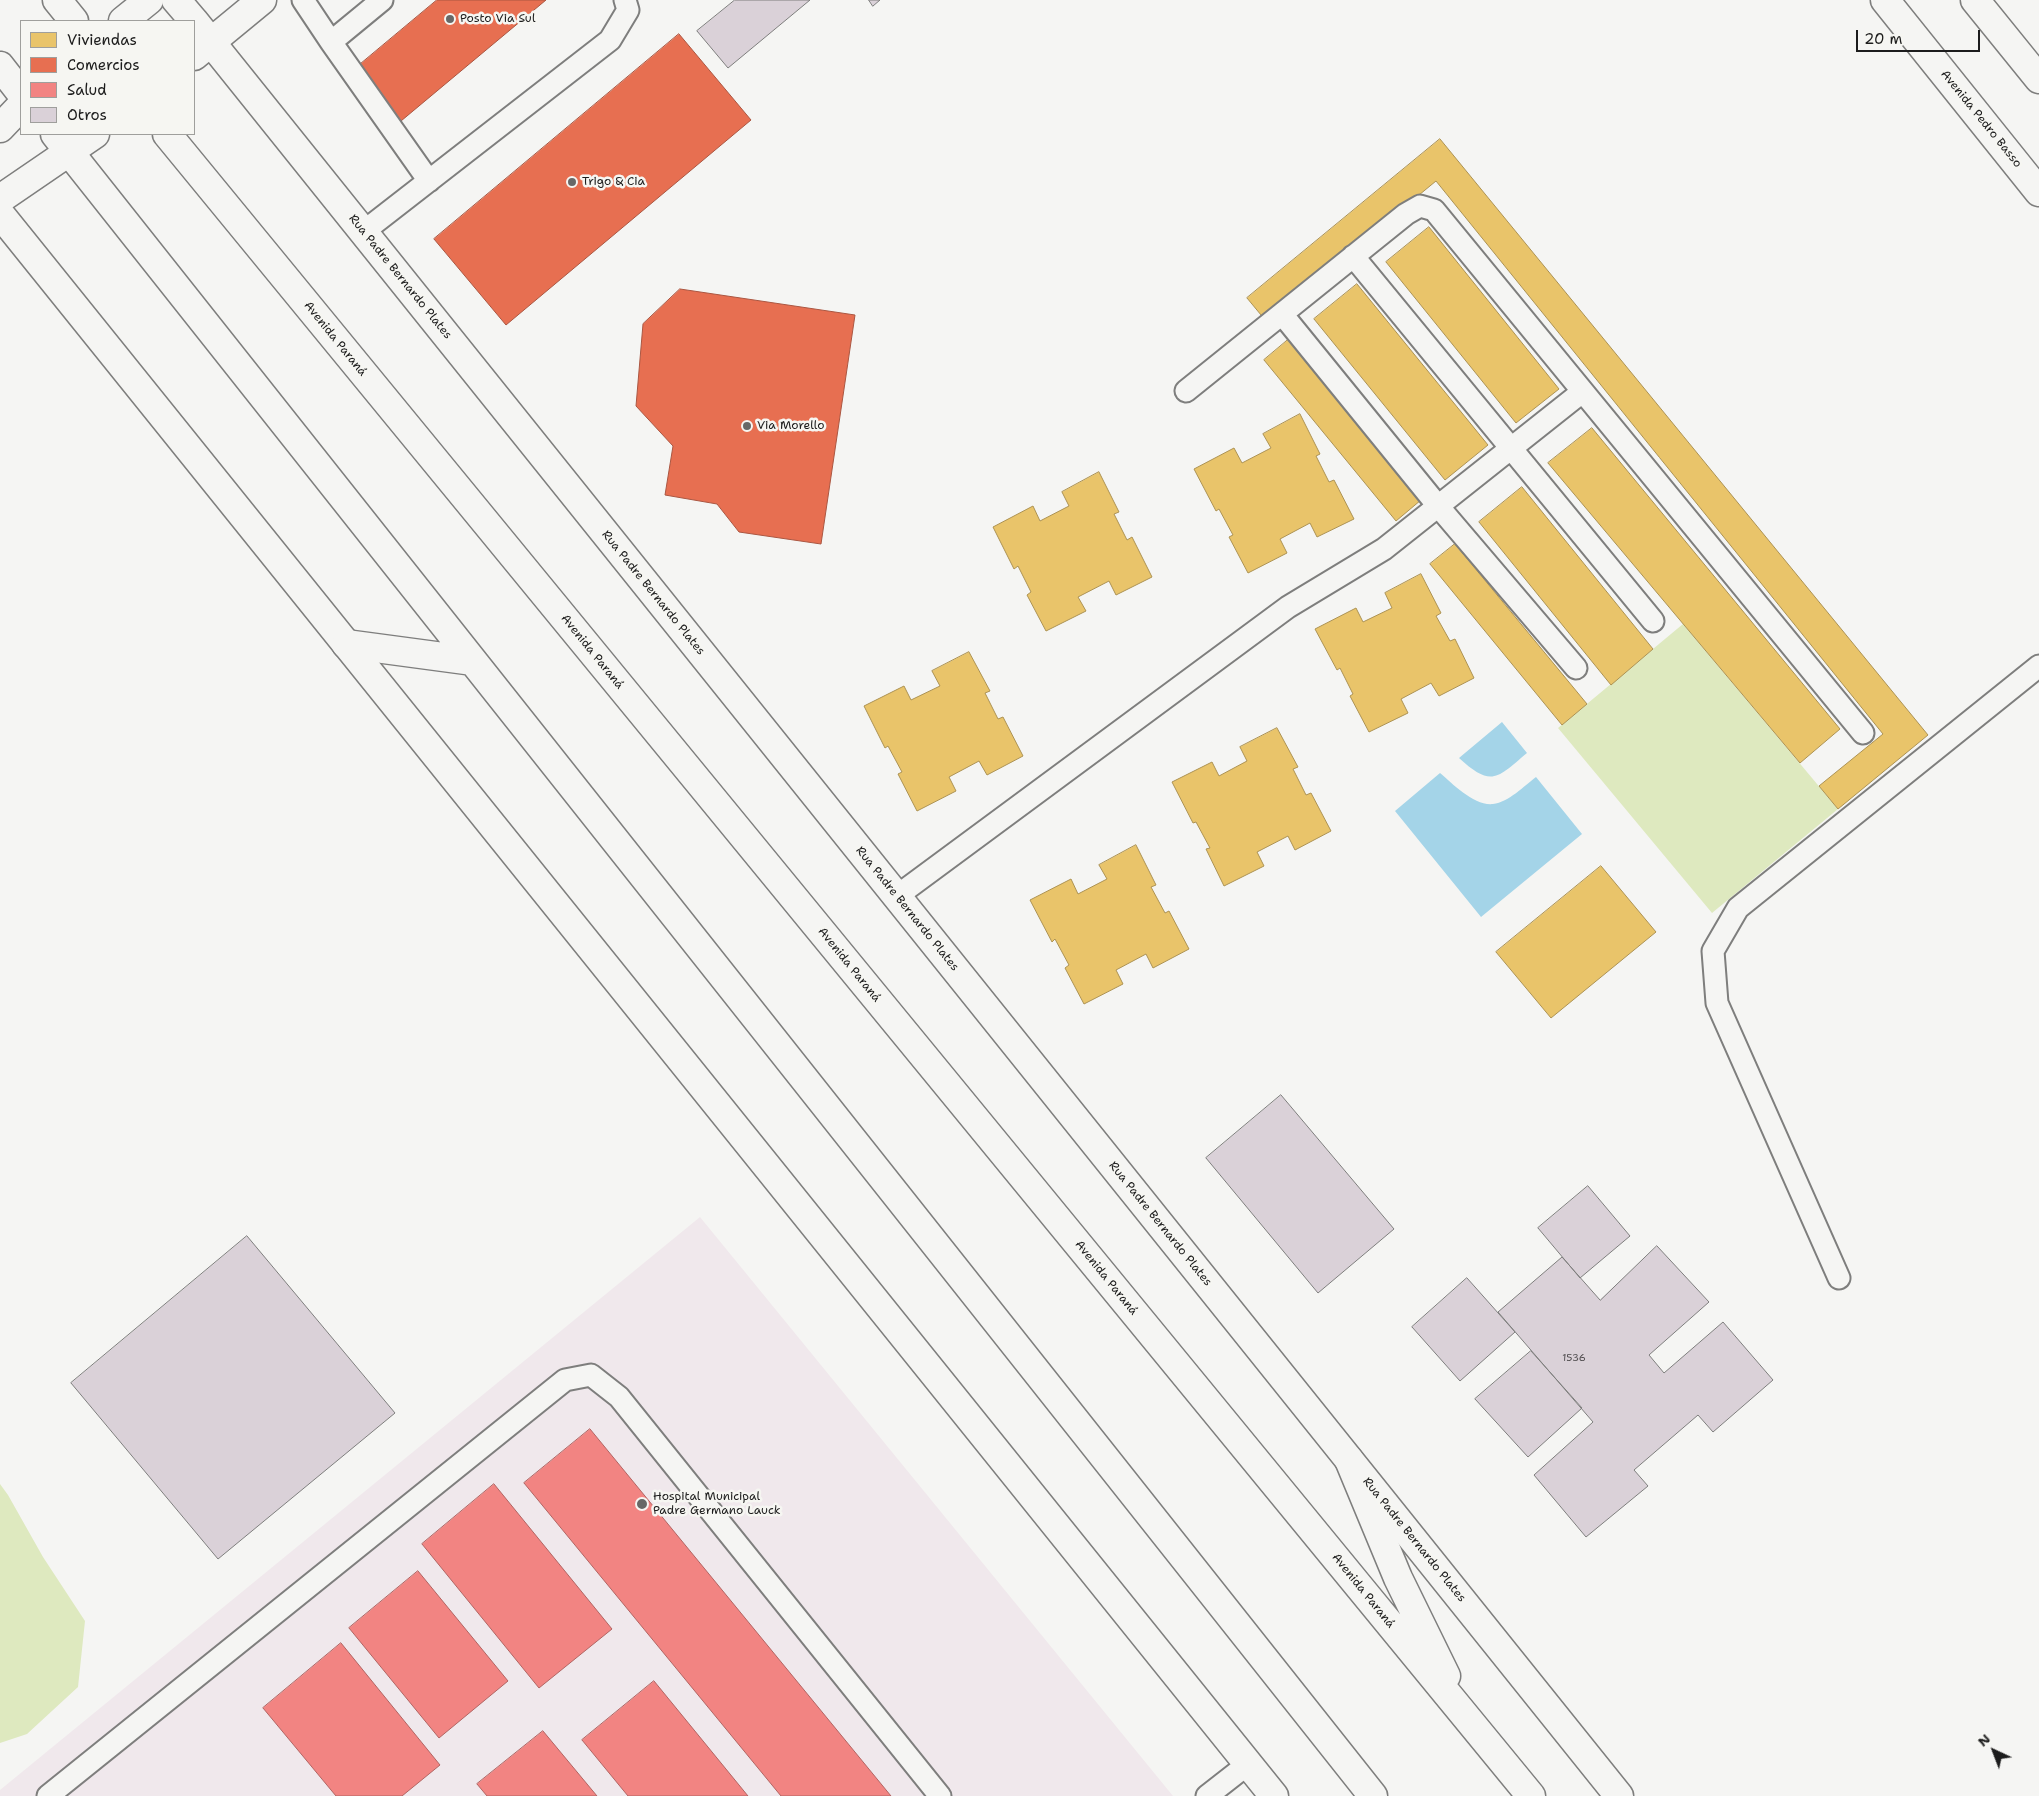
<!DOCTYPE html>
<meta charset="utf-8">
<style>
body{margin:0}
#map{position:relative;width:2039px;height:1796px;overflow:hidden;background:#f5f5f3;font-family:"Shantell Sans",sans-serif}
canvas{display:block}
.legend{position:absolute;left:20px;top:20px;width:175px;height:115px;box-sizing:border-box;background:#f6f6f2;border:1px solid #9f9f9c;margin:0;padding:6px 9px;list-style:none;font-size:15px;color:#1c1c1c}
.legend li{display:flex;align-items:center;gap:10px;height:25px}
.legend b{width:25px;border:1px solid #9f9f9c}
.north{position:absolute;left:1969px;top:1726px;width:50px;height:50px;-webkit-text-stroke:4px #f6f6f2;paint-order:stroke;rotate:317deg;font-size:14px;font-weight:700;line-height:20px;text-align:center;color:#1c1c1c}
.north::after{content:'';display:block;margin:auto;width:18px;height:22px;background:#1c1c1c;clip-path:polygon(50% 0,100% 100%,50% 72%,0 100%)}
.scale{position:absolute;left:1856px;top:30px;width:124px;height:22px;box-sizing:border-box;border:2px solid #1c1c1c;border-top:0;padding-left:6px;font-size:15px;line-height:18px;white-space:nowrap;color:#1c1c1c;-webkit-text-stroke:4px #f6f6f2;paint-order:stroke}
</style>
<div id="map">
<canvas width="2039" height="1796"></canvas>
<ul class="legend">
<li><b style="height:14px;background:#e9c46a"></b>Viviendas</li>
<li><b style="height:14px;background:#e76f51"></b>Comercios</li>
<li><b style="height:14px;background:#f28482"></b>Salud</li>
<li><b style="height:14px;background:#dad1d8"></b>Otros</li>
</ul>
<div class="north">N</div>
<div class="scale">20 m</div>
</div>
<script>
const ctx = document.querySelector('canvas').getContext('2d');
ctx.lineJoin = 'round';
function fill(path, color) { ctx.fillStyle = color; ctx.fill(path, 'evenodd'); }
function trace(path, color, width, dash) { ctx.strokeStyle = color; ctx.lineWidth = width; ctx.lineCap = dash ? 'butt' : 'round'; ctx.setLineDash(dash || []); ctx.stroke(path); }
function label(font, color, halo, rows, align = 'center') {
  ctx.font = font + ' "Shantell Sans",sans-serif'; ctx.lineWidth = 5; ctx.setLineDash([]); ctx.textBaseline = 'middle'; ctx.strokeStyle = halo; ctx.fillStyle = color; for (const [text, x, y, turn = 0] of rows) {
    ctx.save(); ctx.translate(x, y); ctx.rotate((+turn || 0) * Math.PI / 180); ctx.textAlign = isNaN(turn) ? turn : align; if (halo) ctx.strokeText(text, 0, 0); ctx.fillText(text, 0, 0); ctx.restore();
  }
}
fill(new Path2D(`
 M700,1217L1173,1796H0V1790Z`), '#f0e8ec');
fill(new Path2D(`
 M1683,624L1838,809L1712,913L1558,728Z
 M0,1484L8,1495L43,1557L85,1621L78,1687L27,1734L0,1743Z`), '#dee9bf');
fill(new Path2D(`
 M1502,722L1527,753C1497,778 1492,788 1459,758Z
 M1440,773C1453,784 1474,806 1493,804C1509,802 1524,786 1536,777L1582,834L1481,917L1395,811Z`), '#a4d4e8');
const homes = new Path2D(`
 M1440,139L1928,735L1838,809L1819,786L1883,734L1436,181L1266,321L1247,298Z
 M1429,227L1559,389L1516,423L1386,262Z
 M1357,284L1488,445L1445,480L1314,319Z
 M1289,339L1421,500L1396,521L1264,360Z
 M1300,414L1320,454L1316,456L1329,482L1334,480L1354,519L1317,537L1310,523L1280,539L1287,553L1248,573L1229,537L1233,535L1219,509L1216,511L1194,469L1234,448L1242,463L1271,448L1263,434Z
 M1592,428L1840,729L1800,763L1548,463Z
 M1099,472L1119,512L1114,514L1127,540L1132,537L1152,577L1116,595L1109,581L1078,597L1086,611L1046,631L1027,595L1031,592L1018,566L1014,569L993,527L1033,506L1040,521L1069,506L1062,492Z
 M1522,487L1653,649L1611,685L1479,522Z
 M1455,544L1587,704L1562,725L1430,564Z
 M1421,574L1441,613L1436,616L1450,641L1455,639L1474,678L1439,696L1431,683L1401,699L1408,713L1369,732L1350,696L1353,694L1340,668L1337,670L1315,629L1356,608L1363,622L1392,608L1385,593Z
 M969,652L990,691L985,693L998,719L1003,717L1023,756L987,775L979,761L949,777L956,791L917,811L898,774L902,772L888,746L885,748L864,706L904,686L911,700L940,686L932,671Z
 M1277,728L1298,767L1293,769L1306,795L1311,793L1331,831L1295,850L1288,836L1257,852L1264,866L1224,886L1206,849L1210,848L1196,822L1193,823L1172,782L1212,762L1219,776L1247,761L1240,747Z
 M1136,845L1156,885L1151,887L1165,913L1169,911L1189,949L1153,968L1146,954L1116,970L1123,984L1084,1004L1065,968L1069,965L1055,939L1052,942L1030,900L1071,879L1078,894L1107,879L1099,865Z
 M1601,866L1656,932L1551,1018L1496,952Z`);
fill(homes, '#e9c46a');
trace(homes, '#ac9253', 1);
const shops = new Path2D(`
 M437,0H546L401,121L357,67Z
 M679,34L751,120L506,325L434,239Z
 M680,289L855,315L821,544L739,532L717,504L665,495L673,446L636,406L643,324Z`);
fill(shops, '#e76f51');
trace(shops, '#aa5641', 1);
const health = new Path2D(`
 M590,1429L891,1796H781L524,1483Z
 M494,1484L612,1629L539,1688L422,1544Z
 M418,1571L508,1681L439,1738L349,1628Z
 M341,1643L440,1765L402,1796H336L263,1708Z
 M654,1681L748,1796H628L582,1740Z
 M543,1731L597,1796H487L477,1784Z`);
fill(health, '#f28482');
trace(health, '#b26563', 1);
const building = new Path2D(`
 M735,0H810L728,68L697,31Z
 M869,0H880L873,6Z
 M1281,1095L1394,1229L1318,1293L1206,1158Z
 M1588,1186L1630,1236L1580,1278L1538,1228Z
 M247,1236L395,1413L218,1559L71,1383Z
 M1657,1246L1709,1302L1649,1355L1664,1373L1723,1322L1773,1380L1713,1432L1698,1415L1634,1470L1648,1486L1586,1537L1534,1475L1593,1422L1498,1312L1562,1257L1600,1300Z
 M1467,1278L1515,1332L1460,1381L1412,1327Z
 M1531,1351L1582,1408L1528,1457L1475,1399Z`);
fill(building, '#dad1d8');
trace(building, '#7e7e7d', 1);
const lane = new Path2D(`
 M303,0L331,42L382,0
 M331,42L429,181
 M363,232L610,40L628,10L625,0
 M1353,256L1653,621
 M1282,314L1438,506L1576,668
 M1186,391L1406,214L1420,206L1434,210L1863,733
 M897,896L1288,607L1384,549L1582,392
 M1839,1278L1717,1003L1713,951L1738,908L2039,666
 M48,1796L565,1380L591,1375L619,1397L940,1796
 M1207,1796L1248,1764`);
const street = new Path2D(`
 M176,0L194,21
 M1885,0L2039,192
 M1975,0L2039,79
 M194,21L1619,1796
 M0,214L1274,1796`);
const secondary = new Path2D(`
 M123,21L149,0
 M194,56L262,0
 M0,128L21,106
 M0,199L95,134`);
const primary = new Path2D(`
 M57,0L74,21
 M0,66L21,93
 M55,134L1373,1796
 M167,134L1531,1796
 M346,644L473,661
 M1349,1460L1398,1578L1446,1676`);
trace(lane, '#7e7e7d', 25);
trace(street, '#7e7e7d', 31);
trace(secondary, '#7e7e7d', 31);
trace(primary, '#7e7e7d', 31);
trace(lane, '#f5f5f3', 21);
trace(street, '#f5f5f3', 28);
trace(secondary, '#f5f5f3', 28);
trace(primary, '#f5f5f3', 28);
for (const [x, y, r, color] of [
 [450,19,5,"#686867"],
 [572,182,5,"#686867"],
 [747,426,5,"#686867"],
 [642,1504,6,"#686867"]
]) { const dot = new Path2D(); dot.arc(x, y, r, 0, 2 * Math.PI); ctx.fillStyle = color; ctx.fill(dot); trace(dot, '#f6f6f2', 2); }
label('10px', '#4c494b', null, [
 ["1536",1574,1358]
]);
label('12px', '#1c1c1c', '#f6f6f2', [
 ["Posto Via Sul",460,19],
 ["Trigo & Cia",582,182],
 ["Via Morello",757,426],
 ["Hospital Municipal",653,1497],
 ["Padre Germano Lauck",653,1511]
], 'left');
label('12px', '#1c1c1c', '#f6f6f2', [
 ["Avenida Pedro Basso",1981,119,51],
 ["Rua Padre Bernardo Plates",400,277,51],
 ["Avenida Paraná",335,339,51],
 ["Rua Padre Bernardo Plates",653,593,51],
 ["Avenida Paraná",592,652,51],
 ["Rua Padre Bernardo Plates",907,909,51],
 ["Avenida Paraná",849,965,51],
 ["Rua Padre Bernardo Plates",1160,1224,51],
 ["Avenida Paraná",1106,1278,51],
 ["Rua Padre Bernardo Plates",1414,1540,51],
 ["Avenida Paraná",1363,1591,51]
]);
</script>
